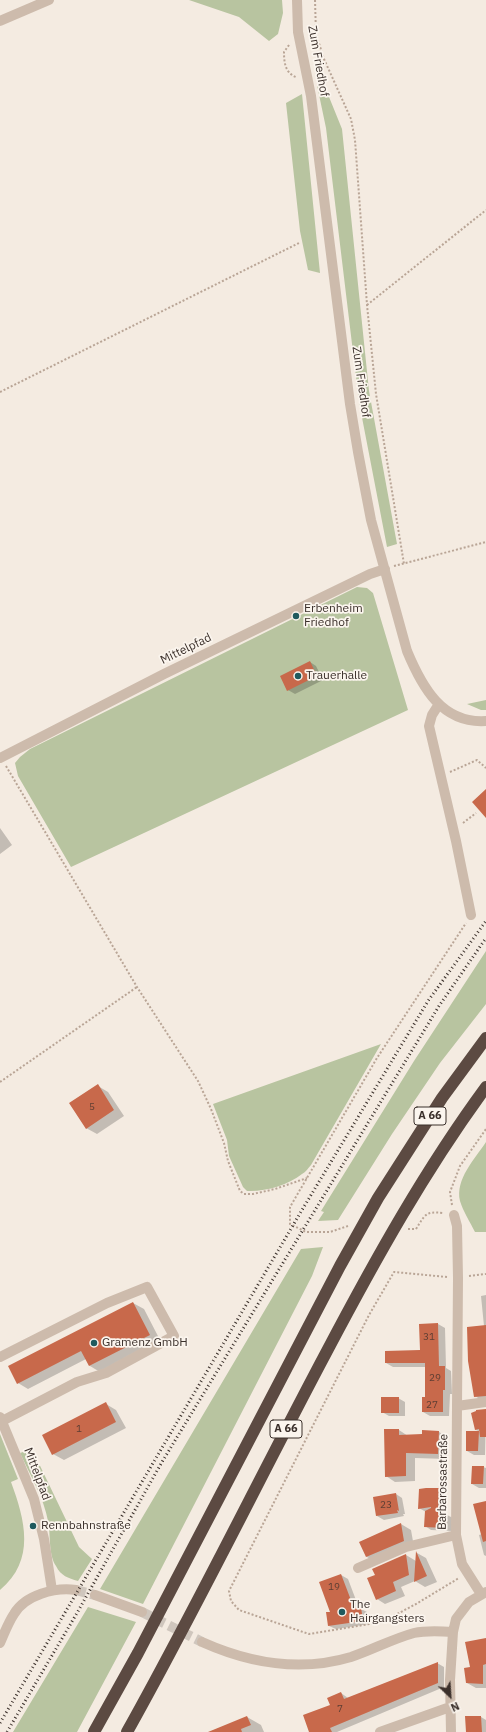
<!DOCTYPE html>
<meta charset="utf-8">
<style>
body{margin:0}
#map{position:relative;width:486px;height:1732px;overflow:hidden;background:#f4ebe1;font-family:"IBM Plex Sans",sans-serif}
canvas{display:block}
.north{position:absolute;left:430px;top:1676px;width:40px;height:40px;-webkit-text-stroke:3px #fbf5ee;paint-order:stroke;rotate:155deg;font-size:11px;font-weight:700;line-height:16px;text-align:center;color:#3b302b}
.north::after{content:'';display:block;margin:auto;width:14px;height:18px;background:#3b302b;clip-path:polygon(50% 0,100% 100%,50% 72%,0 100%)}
</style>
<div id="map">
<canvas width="486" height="1732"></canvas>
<div class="north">N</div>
</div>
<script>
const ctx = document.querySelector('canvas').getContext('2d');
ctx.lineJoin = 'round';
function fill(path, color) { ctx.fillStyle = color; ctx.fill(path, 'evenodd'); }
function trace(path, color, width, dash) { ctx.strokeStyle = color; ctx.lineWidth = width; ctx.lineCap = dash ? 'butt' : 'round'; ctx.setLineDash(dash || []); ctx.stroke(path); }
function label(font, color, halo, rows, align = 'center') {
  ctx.font = font + ' "IBM Plex Sans",sans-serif'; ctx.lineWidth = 3.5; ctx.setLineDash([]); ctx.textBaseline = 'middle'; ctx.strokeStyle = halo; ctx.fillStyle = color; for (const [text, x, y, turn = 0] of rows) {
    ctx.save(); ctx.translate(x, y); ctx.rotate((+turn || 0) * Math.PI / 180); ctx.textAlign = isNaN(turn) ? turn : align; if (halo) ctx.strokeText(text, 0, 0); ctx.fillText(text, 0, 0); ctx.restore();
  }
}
fill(new Path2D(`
 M189,0H282L283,13L278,34L269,41L239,17Z
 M317,85L325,87L342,129L369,391L397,544L387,547L359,402L326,128Z
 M302,94L320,273L308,270L300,231L286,103Z
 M357,587L367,588L373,593L408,710L71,867L18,776L15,763L20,757L30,749Z
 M486,700V710H481L467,704Z
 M486,951V1004L440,1063L392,1134L338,1220L318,1221L324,1212L321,1211L414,1061Z
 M381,1044L311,1165C308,1168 306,1172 302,1174C288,1185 265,1192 247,1191L243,1187L229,1156L227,1140L213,1104Z
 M486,1142V1232H475C470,1222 463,1211 460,1201C455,1179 475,1159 486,1142Z
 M323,1247L312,1276L143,1604L100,1589L301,1249Z
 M0,1434L18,1479L11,1482C25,1520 36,1560 0,1590Z
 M32,1449L79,1547L92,1559L78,1581C68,1578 61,1576 56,1566C48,1554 51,1535 48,1521C44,1498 30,1475 20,1453Z
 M88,1607L136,1622L77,1732H13Z`), '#b8c4a0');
fill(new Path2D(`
 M310,662L316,666L323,680L295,694L288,690Z
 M0,828L12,845L0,854Z
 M98,1086L108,1092L124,1116L97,1134L86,1128Z
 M486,1295V1403L475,1396L484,1326L481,1296Z
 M133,1303L144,1309L160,1340L100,1372L90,1366L86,1359L28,1389L18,1383Z
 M438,1324L445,1328L446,1368L451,1371L452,1394H450L449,1416H430L423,1412L426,1398V1367H393L386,1363L421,1351L420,1325Z
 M398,1398L405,1402V1416H389L382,1412Z
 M106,1404L116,1410L126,1428L64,1460L53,1454L44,1436Z
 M486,1410L485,1455H474L467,1451V1432H481L476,1430Z
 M399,1430L408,1436L423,1435L439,1432L448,1437L447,1459L415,1458V1481L395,1482L386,1476Z
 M483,1467L486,1468V1488H479L472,1484Z
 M420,1490H439L446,1493L445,1514L453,1518L452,1531L431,1530L425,1526L426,1512L419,1508Z
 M396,1494L402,1498L405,1514H403L404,1516L384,1520L377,1516Z
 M486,1502V1556L484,1555L479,1535L482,1534Z
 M401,1524L411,1530L414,1547L377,1563L367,1557L360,1542Z
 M417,1553L426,1558L437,1582L425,1587L415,1581L401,1587L405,1596L385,1604L377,1599L406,1555L416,1561Z
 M341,1575L348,1579L359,1608L367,1612L369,1624L336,1629L329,1626Z
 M486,1639V1688H476L467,1683L471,1668Z
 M437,1663L444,1667V1687L337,1732H310L341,1693L348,1698Z
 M247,1717L261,1725L264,1732H209Z
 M481,1717L486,1720V1732H467Z`), '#0003');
fill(new Path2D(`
 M310,661L317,676L287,691L280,676Z
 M486,789V818L472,802Z
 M98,1084L114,1110L86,1129L69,1103Z
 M133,1302L150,1335L89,1366L81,1351L17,1384L8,1366Z
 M438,1323L439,1366H445V1390H443V1412H422V1397H425V1363H385V1351L420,1350L419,1324Z
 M486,1325V1396L474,1397L468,1361L467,1327Z
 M381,1397H399V1413H381Z
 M106,1402L116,1422L52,1455L42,1435Z
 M486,1409V1437H480L479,1429L475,1430L471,1413L476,1411V1410Z
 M384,1429H399V1435L422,1434V1430L439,1431L438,1454L406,1453V1476L385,1477Z
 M466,1431H479L478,1451H466Z
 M472,1466H484L483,1484H471Z
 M426,1488H439L438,1513L447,1514L446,1528L424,1527L425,1511L431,1508V1507L418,1509L419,1489Z
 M396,1493L399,1511L397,1510L398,1513L376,1516L373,1497Z
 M486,1501V1541L483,1542L473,1504Z
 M401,1523L404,1541L366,1557L359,1542Z
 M416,1551L427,1576L414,1582Z
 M406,1554L409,1575L393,1582L396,1591L376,1600L367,1578L375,1575L372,1569Z
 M341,1574L354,1608L361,1607L363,1621L328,1626L326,1612H330L319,1582Z
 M486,1638V1664L483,1665V1684L466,1683L464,1668L470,1667L465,1642Z
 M438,1662V1683L330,1728L332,1732H309L303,1715L330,1705L327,1698L341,1692L344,1699Z
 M247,1716L251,1725L241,1729L242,1732H208Z
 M465,1716H481L482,1732H466Z`), '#c8694b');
trace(new Path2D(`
 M76,1590L95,1595
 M142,1612L202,1642`), '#cfc6bd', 10, [10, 5]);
trace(new Path2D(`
 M315,0L316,34L324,59L351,119L355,140L367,305L376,394L404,564
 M289,45L284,52C284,62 285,73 296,77
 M367,305L486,210
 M0,392L299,243
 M394,566L486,542
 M6,766L137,987L198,1081L211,1109L224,1143L228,1161L240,1191L244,1194H253L275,1189L307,1178
 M450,772L477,760L486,768
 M463,823L476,813
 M0,1082L137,987
 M452,1205L450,1192L460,1166L486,1129
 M348,1226L330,1232H306L290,1224V1207L377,1058L466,923
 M408,1229H416C425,1215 425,1211 443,1213
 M469,1276L486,1274
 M447,1277L394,1272L369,1315L229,1591L231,1601L239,1610L309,1634L382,1622L416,1604L459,1578`), '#b9a596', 2, [2, 2]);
trace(new Path2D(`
 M297,0L298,32L311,96L350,404L358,452L371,520L407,651C422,687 442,724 486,721
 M0,21L49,0
 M439,704L432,715L429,726L456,841L471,915
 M0,758L164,674L370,574L385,569
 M454,1215L457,1226L458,1278L456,1535L462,1564L481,1594
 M0,1357L107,1303L147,1287L174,1336L106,1373L77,1382L2,1421
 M457,1406L486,1402
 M0,1417L34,1499L44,1539L52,1590
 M358,1568L406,1547L456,1535
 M95,1595L142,1612
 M202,1642C249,1663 301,1672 351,1657C372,1650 392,1639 414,1633C427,1630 440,1631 453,1632
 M0,1643C4,1634 8,1623 14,1614C25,1595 55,1587 76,1590
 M380,1732L450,1707
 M451,1732L450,1680L453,1632L456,1619L469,1602L486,1592`), '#cdbbac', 10);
trace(new Path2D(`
 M94,1732L138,1653L340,1266L378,1198L442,1098L486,1038
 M127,1732C197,1607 260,1477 327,1351C375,1260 425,1170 486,1087`), '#5c4a42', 12);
trace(new Path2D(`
 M0,1723L302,1210L428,1001L486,921
 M7,1732L77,1613L162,1462L439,1006L486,938`), '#3b302b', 3, [1, 3]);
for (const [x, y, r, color] of [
 [296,616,4,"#1f5a5e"],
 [298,676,4,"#1f5a5e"],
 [94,1343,4,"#1f5a5e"],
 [33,1526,4,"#1f5a5e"],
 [342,1612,4,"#1f5a5e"]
]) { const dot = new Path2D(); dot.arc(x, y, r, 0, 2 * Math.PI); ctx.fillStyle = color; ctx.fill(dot); trace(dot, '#fbf5ee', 1.5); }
label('10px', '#5e3e33', null, [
 ["5",92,1107],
 ["31",429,1337],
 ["29",435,1378],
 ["27",432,1405],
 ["1",79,1429],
 ["23",386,1505],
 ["19",334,1587],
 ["7",340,1709]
]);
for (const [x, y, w] of [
 [430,1116,32],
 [286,1429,32]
]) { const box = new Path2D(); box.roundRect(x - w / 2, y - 9, w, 18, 3); ctx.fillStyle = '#fbf5ee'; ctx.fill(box); trace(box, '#3b302b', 1); }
label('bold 11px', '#3b302b', null, [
 ["A 66",430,1116],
 ["A 66",286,1429]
]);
label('12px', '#3b302b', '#fbf5ee', [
 ["Zum Friedhof",318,61,80],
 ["Zum Friedhof",361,382,82],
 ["Mittelpfad",186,649,-26],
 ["Mittelpfad",37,1474,69],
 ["Barbarossastraße",443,1482,-89]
]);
label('12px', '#3b302b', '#fbf5ee', [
 ["Erbenheim",304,609],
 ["Friedhof",304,623],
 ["Trauerhalle",306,676],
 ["Gramenz GmbH",102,1343],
 ["Rennbahnstraße",41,1526],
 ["The",350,1605],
 ["Hairgangsters",350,1619]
], 'left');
</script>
